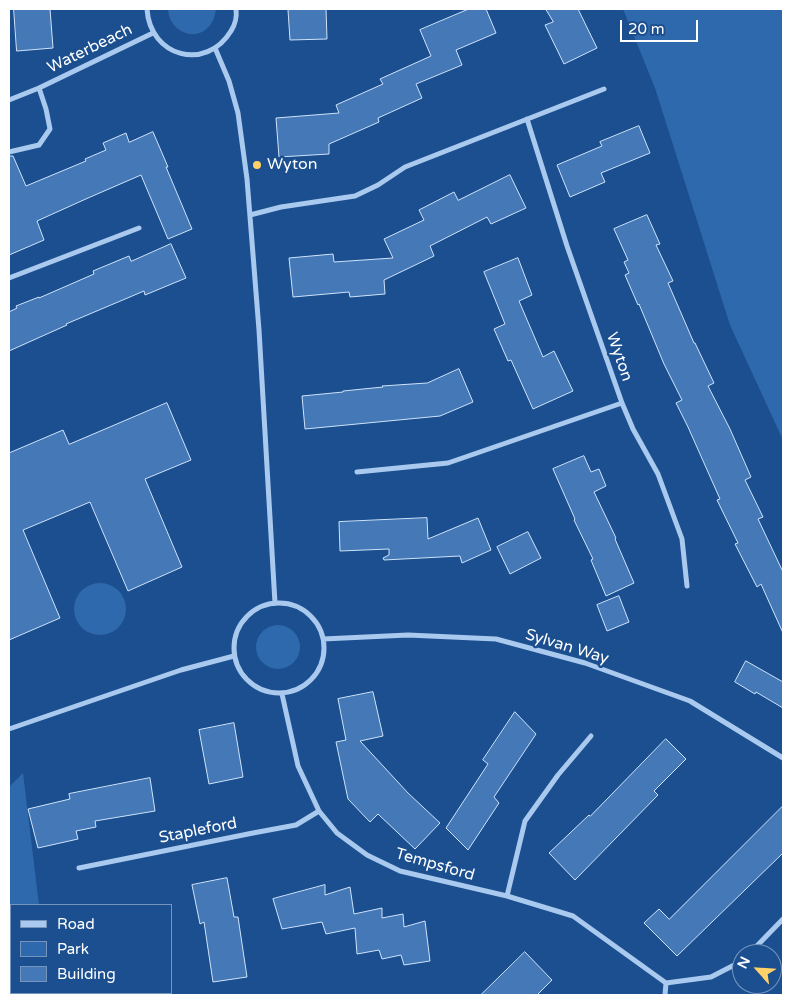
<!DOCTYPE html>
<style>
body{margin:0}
#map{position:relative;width:792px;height:1004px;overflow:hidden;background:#1b4f8f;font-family:"Varela Round",sans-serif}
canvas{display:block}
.frame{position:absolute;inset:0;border:10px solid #fff;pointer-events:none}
.legend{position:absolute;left:10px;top:904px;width:162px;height:90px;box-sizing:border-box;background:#1b4f8f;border:1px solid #7695bc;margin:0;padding:6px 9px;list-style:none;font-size:15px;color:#fff}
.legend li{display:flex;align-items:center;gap:10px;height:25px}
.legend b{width:25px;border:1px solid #7695bc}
.north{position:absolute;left:732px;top:944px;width:50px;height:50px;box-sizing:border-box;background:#1b4f8f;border:1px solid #7695bc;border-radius:50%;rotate:296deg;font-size:14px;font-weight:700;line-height:20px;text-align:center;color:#fff}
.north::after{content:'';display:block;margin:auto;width:18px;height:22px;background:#ffd166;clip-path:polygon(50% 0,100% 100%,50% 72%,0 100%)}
.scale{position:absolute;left:620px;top:20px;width:78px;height:22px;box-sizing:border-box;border:2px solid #fff;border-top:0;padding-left:6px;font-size:15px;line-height:18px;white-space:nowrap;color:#fff;-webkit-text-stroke:4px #1b4f8f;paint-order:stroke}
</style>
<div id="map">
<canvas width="792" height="1004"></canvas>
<div class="frame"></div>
<ul class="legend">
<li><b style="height:6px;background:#a9c9ee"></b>Road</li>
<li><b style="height:14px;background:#2e69ad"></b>Park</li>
<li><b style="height:14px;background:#4478b7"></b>Building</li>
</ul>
<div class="north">N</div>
<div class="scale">20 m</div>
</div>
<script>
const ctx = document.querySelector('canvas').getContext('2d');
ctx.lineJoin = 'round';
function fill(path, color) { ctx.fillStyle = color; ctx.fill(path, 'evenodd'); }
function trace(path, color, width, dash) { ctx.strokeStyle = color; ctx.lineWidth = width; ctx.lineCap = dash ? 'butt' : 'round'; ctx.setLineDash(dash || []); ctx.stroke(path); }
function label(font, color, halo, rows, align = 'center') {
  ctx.font = font + ' "Varela Round",sans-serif'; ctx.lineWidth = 5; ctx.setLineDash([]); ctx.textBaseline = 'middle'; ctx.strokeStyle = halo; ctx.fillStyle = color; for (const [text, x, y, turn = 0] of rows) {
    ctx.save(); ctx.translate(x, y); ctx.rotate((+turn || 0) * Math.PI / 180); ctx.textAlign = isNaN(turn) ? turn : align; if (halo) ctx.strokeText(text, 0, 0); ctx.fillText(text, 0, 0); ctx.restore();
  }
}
fill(new Path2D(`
 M168,9H216C215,15 214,20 211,24C197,44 169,32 168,9Z
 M623,9H783V440L730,325L655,88Z
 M74 609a26 26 0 1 1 52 0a26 26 0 1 1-52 0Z
 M256 647a22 22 0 1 1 44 0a22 22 0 1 1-44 0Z
 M23,773L39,905H11V947L9,928V787Z`), '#2e69ad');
const building = new Path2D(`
 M14,9H50L53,48L17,51Z
 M326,9L327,39L290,40L288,10Z
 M469,9H486L496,33L456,50L462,65L416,84L422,98L378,118L379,122L329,144V154L279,157L276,118L339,113L336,105L383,84L380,79L431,56L420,30Z
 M546,9H578L597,48L564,64L545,25L553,22Z
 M639,126L650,153L601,173L605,182L570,197L557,165L602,146L600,142Z
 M153,132L168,167H166L192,229L168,239L141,175L88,198L37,221L44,240L9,255V156H13L26,186L86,161L85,159L106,150L103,143L126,133L129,142Z
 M510,175L526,208L491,224L487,217L430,246L434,256L384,280L385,294L350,297L349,292L293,297L289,258L333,254L334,262L393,258L384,239L424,220L419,210L454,192L458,200Z
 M647,215L660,244L656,245L673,281L668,283L694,343H695L714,383L708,386L730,429L751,477L745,480L763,517L758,519L783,572V633L761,584L757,587L735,544L738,543L717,500L720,499L688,427L676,403L682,400L664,364L639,304L638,305L625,275L629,273L624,262L628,260L614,229Z
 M171,244L186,278L145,295L144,291L66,324L67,325L9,351V312L17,308L16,306L39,297V298L94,274L93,271L129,256L131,261Z
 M518,258L532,295L519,301L543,357L554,351L573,391L533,409L511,360L508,361L494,329L505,324L484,272Z
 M459,369L473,402L440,416L305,429L302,396L343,392V391L383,387L382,386L427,383Z
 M167,403L191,460L145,479L182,567L128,591L90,502L23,530L60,618L9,640V453L63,430L69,444Z
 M584,456L591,472L599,469L606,486L594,492L616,538L615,539L634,583L606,596L591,560L593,559L574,520L575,519L553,469Z
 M427,518L428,539L478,518L491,550L462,563L460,556L384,560L383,558L389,555V549L340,551L339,522Z
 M528,532L541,558L510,574L497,547Z
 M619,596L629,622L607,631L597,605Z
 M746,661L783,682V708L756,692L755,694L735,682Z
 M373,692L383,736L360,741L408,793L440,823L415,849L378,814L370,822L348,799L336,742L346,740L338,699Z
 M515,712L536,734L494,797L499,803L468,850L446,828L488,764L483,760Z
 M234,723L243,777L209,784L199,730Z
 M666,739L686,759L654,791L658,795L575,880L549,853L589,815L590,816Z
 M150,778L155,811L95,821L96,827L76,831L78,839L38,848L28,809L70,799L69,794Z
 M783,806V853L677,956L644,923L659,909L669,919Z
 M227,878L234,917H238L247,977L213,982L204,922L200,924L192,885Z
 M325,885V895L350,887L354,914L382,908V918L403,914L404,927L425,921L430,961L404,965L401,955L382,959L379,950L357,954L355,928L326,934L322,922L282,929L273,899Z
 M525,952L552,980L537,995H481Z`);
fill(building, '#4478b7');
trace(building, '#cfe3fa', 1);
trace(new Path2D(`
 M147,9C150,57 206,72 231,31C235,25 237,16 236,9
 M215,48L229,81L238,113L247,179L259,330L275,603
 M9,100L39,88L153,33
 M527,119L567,246L622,403L633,429L658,474L682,539L687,586
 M9,152L39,145L50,129L46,109L39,88
 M250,215L281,207L355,196L378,185L405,167L604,89
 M9,278L139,228
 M357,472L448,463L622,403
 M234 648a45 45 0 1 1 90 0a45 45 0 1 1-90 0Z
 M323,639L408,635L496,639L585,663L690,701L783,758
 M282,694L298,766L319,811L337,833L367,855L400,871L507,896L573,916L666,983L711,977L742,961
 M9,729L181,670L234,656
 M79,868L253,833L296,825L319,811
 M507,896L525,821L558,775L591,736
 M749,954L783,919
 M665,995L666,983`), '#a9c9ee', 5);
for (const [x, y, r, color] of [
 [257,165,5,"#ffd166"]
]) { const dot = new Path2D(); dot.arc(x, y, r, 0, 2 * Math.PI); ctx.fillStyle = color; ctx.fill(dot); trace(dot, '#1b4f8f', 2); }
label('16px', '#fff', '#1b4f8f', [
 ["Waterbeach",90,49,-26],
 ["Wyton",619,357,71],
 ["Sylvan Way",567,647,17],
 ["Stapleford",198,831,-11],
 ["Tempsford",435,865,16]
]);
label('16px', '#fff', '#1b4f8f', [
 ["Wyton",267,165]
], 'left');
</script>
